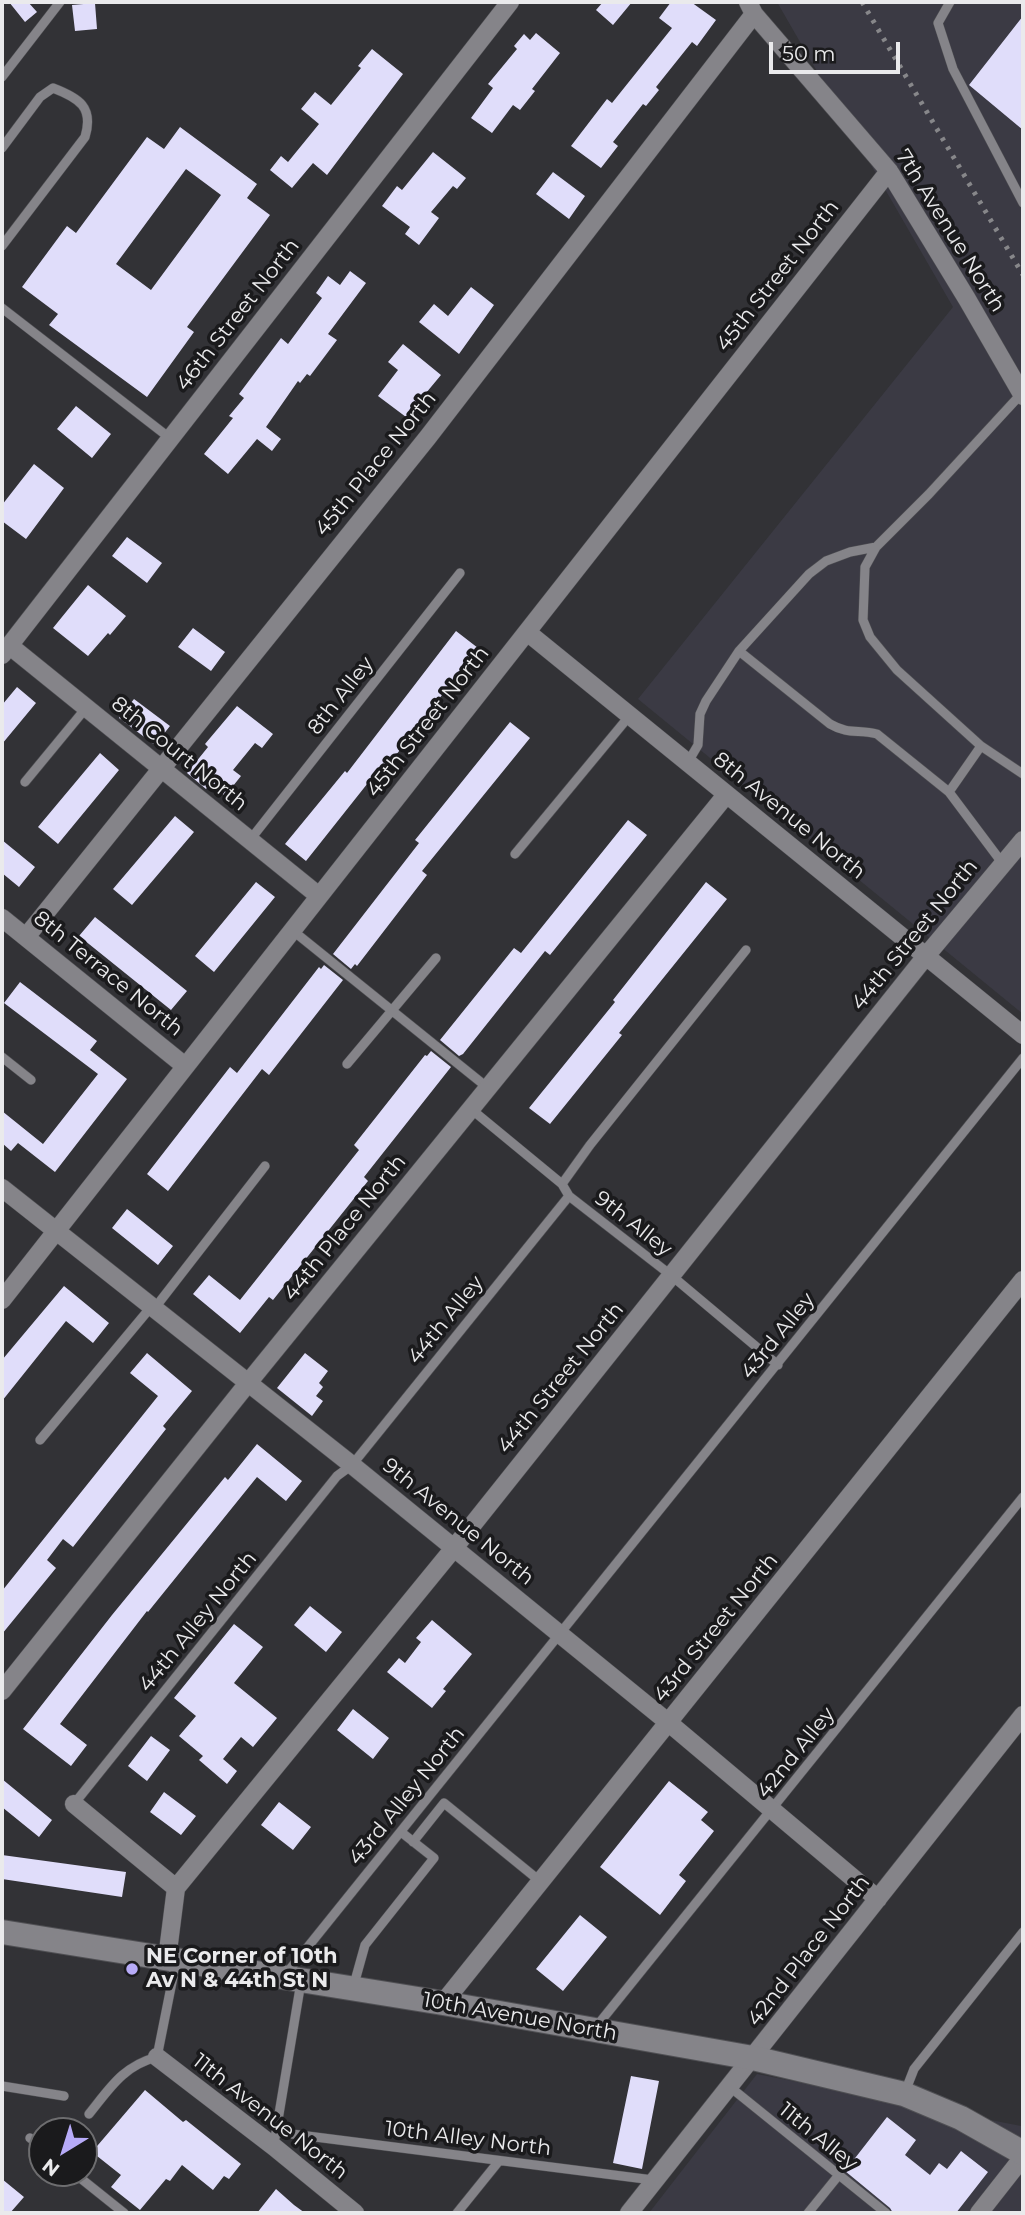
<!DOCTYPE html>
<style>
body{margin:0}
#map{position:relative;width:1025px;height:2215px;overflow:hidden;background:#323236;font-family:Montserrat,sans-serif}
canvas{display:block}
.frame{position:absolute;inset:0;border:4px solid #eaeaec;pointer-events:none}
.north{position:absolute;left:28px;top:2117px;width:70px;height:70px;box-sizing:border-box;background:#1a1a1c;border:2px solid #6d6d6f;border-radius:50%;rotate:218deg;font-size:19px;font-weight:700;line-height:28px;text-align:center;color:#eaeaec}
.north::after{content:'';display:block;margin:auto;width:24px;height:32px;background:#b7abf8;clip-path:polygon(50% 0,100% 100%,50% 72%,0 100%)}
.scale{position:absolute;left:769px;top:42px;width:131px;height:32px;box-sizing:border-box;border:4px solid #eaeaec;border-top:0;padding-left:9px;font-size:21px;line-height:24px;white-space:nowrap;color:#eaeaec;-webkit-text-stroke:5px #1a1a1c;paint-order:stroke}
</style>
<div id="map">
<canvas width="1025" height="2215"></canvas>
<div class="frame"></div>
<div class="north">N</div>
<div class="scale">50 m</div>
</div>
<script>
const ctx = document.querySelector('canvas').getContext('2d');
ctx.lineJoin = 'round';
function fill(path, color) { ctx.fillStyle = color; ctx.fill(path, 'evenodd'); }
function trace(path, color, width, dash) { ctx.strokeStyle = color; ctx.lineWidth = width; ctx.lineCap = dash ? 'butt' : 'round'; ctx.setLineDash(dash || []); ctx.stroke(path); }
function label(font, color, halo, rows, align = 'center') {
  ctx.font = font + ' Montserrat,sans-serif'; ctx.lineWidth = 7; ctx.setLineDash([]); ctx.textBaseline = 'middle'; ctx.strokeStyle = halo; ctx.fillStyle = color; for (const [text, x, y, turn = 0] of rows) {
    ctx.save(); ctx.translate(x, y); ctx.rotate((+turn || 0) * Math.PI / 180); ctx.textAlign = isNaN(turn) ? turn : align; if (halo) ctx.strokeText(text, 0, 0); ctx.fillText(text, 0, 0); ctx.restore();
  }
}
fill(new Path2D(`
 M777,2H1023V1014L638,699L953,307Z
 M757,2074L1021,2126L1023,2128V2213H649Z`), '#3b3a44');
fill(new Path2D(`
 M9,2H28L37,12L25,22Z
 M603,2H632L613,25L596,10Z
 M671,2H691L716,20L697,46L692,42L656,87L659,90L646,106L643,104L613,142L618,146L601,168L571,146L607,99L612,103L672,28L659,18Z
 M95,3L97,29L75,31L72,5Z
 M1023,16V130L969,85Z
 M536,33L560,53L532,89L535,91L520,110L513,105L492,133L471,118L493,88L488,84L517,49L514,46L524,34L530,40Z
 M372,49L403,74L327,175L313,163L292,188L270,170L281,156L288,162L319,124L301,109L315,92L331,105L361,68L358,66Z
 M180,127L257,184L247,198L270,215L187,327L194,332L147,397L49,325L58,314L22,287L67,226L76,233L147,137L164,149ZM186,169L221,195L151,290L116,264Z
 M433,152L466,178L457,189L453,186L431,212L439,218L419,245L405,234L410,227L382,206L397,186L402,190Z
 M553,172L585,196L569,219L536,194Z
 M350,271L366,283L328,334L337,340L310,376L307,374L300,383L298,381L266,427L281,439L272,451L257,439L228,474L204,454L233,418L229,416L244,398L239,394L281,338L288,344L322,298L316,293L328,276L340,285Z
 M471,287L494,305L459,354L419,322L434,304L448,316Z
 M403,344L441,375L426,393L425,392L406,417L378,396L398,370L388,362Z
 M76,406L111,434L92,458L57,429Z
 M34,464L64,488L26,539L2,521V505Z
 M127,537L162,563L147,583L112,556Z
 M88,585L126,616L110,635L108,633L88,656L53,628Z
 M193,628L225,652L211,671L178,647Z
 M456,631L478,648L383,772L379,769L306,861L285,844L345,771L347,773Z
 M17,687L36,703L2,744V705Z
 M134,699L170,726L155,745L119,718Z
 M237,706L273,734L262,748L255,743L233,770L241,776L225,796L210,784L206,789L187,773L208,747L205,744Z
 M510,722L530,738L422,871L427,875L357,966L355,964L351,969L333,954L419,843L415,840Z
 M100,753L119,770L58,844L38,827Z
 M175,816L194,832L132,905L113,889Z
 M628,820L647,835L550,955L545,951L463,1054L459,1056L440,1040L514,948L521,953Z
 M2,840L35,867L19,887L2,873Z
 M256,882L275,897L214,972L195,956Z
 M706,882L727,899L619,1033L622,1035L550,1124L529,1108L615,1002L613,1000Z
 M95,917L187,991L171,1010L79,936Z
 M324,965L343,980L269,1075L262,1069L168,1191L147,1174L230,1067L237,1073L319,967L321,969Z
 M20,982L97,1041L90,1050L127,1079L55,1172L18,1143L11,1151L2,1143V1111L43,1144L98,1074L4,1003Z
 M431,1051L451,1067L364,1177L368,1181L273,1300L269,1297L240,1333L193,1294L209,1275L240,1300L359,1150L354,1145L425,1055L427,1056Z
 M127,1209L173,1246L158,1265L112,1228Z
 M64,1286L109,1323L93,1343L66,1321L2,1401V1360Z
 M147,1353L192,1391L163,1426L166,1429L73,1547L63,1539L47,1560L56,1568L2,1634V1591L158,1396L130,1373Z
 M305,1353L328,1371L319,1383L323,1387L316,1396L323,1401L312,1416L277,1388Z
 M257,1444L302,1481L286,1501L257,1477L148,1612L147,1611L60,1724L87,1745L71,1766L23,1729L112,1615L225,1477L228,1480Z
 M310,1606L342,1632L326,1652L294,1625Z
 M432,1620L472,1654L443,1689L446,1691L432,1708L387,1672L399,1658L405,1663L421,1642L416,1638Z
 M234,1624L263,1647L234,1683L277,1718L253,1747L241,1737L223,1759L237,1771L227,1784L199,1760L203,1756L179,1736L196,1716L174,1698Z
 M353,1709L389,1738L373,1759L337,1730Z
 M151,1736L170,1750L147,1781L128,1766Z
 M2,1779L52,1820L39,1837L2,1807Z
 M669,1781L708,1812L701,1820L714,1831L679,1875L686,1881L660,1915L600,1867Z
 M164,1792L196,1816L181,1835L150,1812Z
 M279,1802L311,1827L293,1850L261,1825Z
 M2,1855L126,1872L122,1897L2,1879Z
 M580,1915L607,1937L563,1991L536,1969Z
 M631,2076L659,2081L642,2169L613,2163Z
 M145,2090L183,2122L186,2120L241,2164L229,2179L224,2176L213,2190L182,2165L170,2181L166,2179L140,2210L111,2187L121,2175L92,2152Z
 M887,2117L916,2140L905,2155L930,2175L939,2163L947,2169L961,2151L988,2172L956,2213H893L890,2208L845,2171Z
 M2,2179L24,2197L10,2213H2Z
 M276,2189L294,2205L305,2213H257Z`), '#e0ddfa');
const lane = new Path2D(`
 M950,2L938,23L953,69L1023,203
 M2,77L60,2
 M2,148L40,97L53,88C79,98 94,107 85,137L2,246
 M2,308L171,439
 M739,651L830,724C849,735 858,729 877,734L949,792
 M981,746L897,670L870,637L863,620L865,567L876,547L929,494L1022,393
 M688,762L698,745L700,714L706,701L739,651L809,574L826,561L850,552L876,547
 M25,782L86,708
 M250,840L460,573
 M515,854L631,714
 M1003,864L949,792L981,746L1023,774
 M292,930L488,1088
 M2,1057L31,1080
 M347,1064L436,958
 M471,1109L562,1184L569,1196L672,1276L778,1365
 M562,1184L590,1145L746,950
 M154,1309L265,1166
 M40,1440L151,1307
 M74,1804L337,1476L352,1465L569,1196
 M413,1842L444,1803L541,1882
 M286,1974L1023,1058
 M353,1988L365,1945L434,1858L401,1832
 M596,2027L1023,1497
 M2,2086L64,2096
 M730,2087L886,2213
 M905,2092L914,2069L1023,1932
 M89,2114C110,2088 123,2066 157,2057L176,1962
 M276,2132L653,2180
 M30,2138L42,2147
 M275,2138L301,1982
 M74,2173L124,2213
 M457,2213L499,2161
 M808,2213L838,2176`);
const street = new Path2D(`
 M748,2L754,14L889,171L967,299L1023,396
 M527,632L1023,1035
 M10,646L319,896
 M2,655L510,2
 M2,918L185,1066
 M26,937L428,437L754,14
 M2,1188L352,1465L669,1723L878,1899
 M2,1300L889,171
 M2,1691L248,1383L726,795
 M74,1804L176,1888
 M167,1959L176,1888L454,1548L926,956L1023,840
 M443,2003L1023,1280
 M157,2057L273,2146L355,2213
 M629,2213L1023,1715
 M979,2213L1023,2157`);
const secondary = new Path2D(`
 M2,1932L443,2003L753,2058L904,2094L961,2118L1023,2153`);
trace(lane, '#505054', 10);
trace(street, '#505054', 19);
trace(secondary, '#505054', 26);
trace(lane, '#858489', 9);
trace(street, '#858489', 18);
trace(secondary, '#858489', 24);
trace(new Path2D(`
 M862,2L1023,275`), '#87878a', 5, [3.5, 7]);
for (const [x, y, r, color] of [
 [132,1969,7,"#b7abf8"]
]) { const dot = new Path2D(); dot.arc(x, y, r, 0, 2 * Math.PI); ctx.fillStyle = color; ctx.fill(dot); trace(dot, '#1a1a1c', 2.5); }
label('21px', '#eaeaec', '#1a1a1c', [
 ["7th Avenue North",950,231,58],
 ["45th Street North",778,276,-52],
 ["46th Street North",238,315,-52],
 ["45th Place North",376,464,-51],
 ["8th Alley",341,696,-52],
 ["45th Street North",428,722,-52],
 ["8th Court North",179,754,39],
 ["8th Avenue North",789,816,39],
 ["44th Street North",915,935,-51],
 ["8th Terrace North",108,974,39],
 ["9th Alley",633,1224,38],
 ["44th Place North",345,1228,-51],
 ["44th Alley",446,1320,-51],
 ["43rd Alley",778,1336,-51],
 ["44th Street North",561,1378,-51],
 ["9th Avenue North",458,1522,39],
 ["44th Alley North",198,1622,-51],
 ["43rd Street North",716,1628,-51],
 ["42nd Alley",796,1753,-51],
 ["43rd Alley North",407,1796,-51],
 ["42nd Place North",809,1951,-52],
 ["10th Avenue North",520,2017,10],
 ["11th Avenue North",270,2117,38],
 ["11th Alley",818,2137,39],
 ["10th Alley North",468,2139,7]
]);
label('bold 21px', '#eaeaec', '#1a1a1c', [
 ["NE Corner of 10th",146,1957],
 ["Av N & 44th St N",146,1981]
], 'left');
</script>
